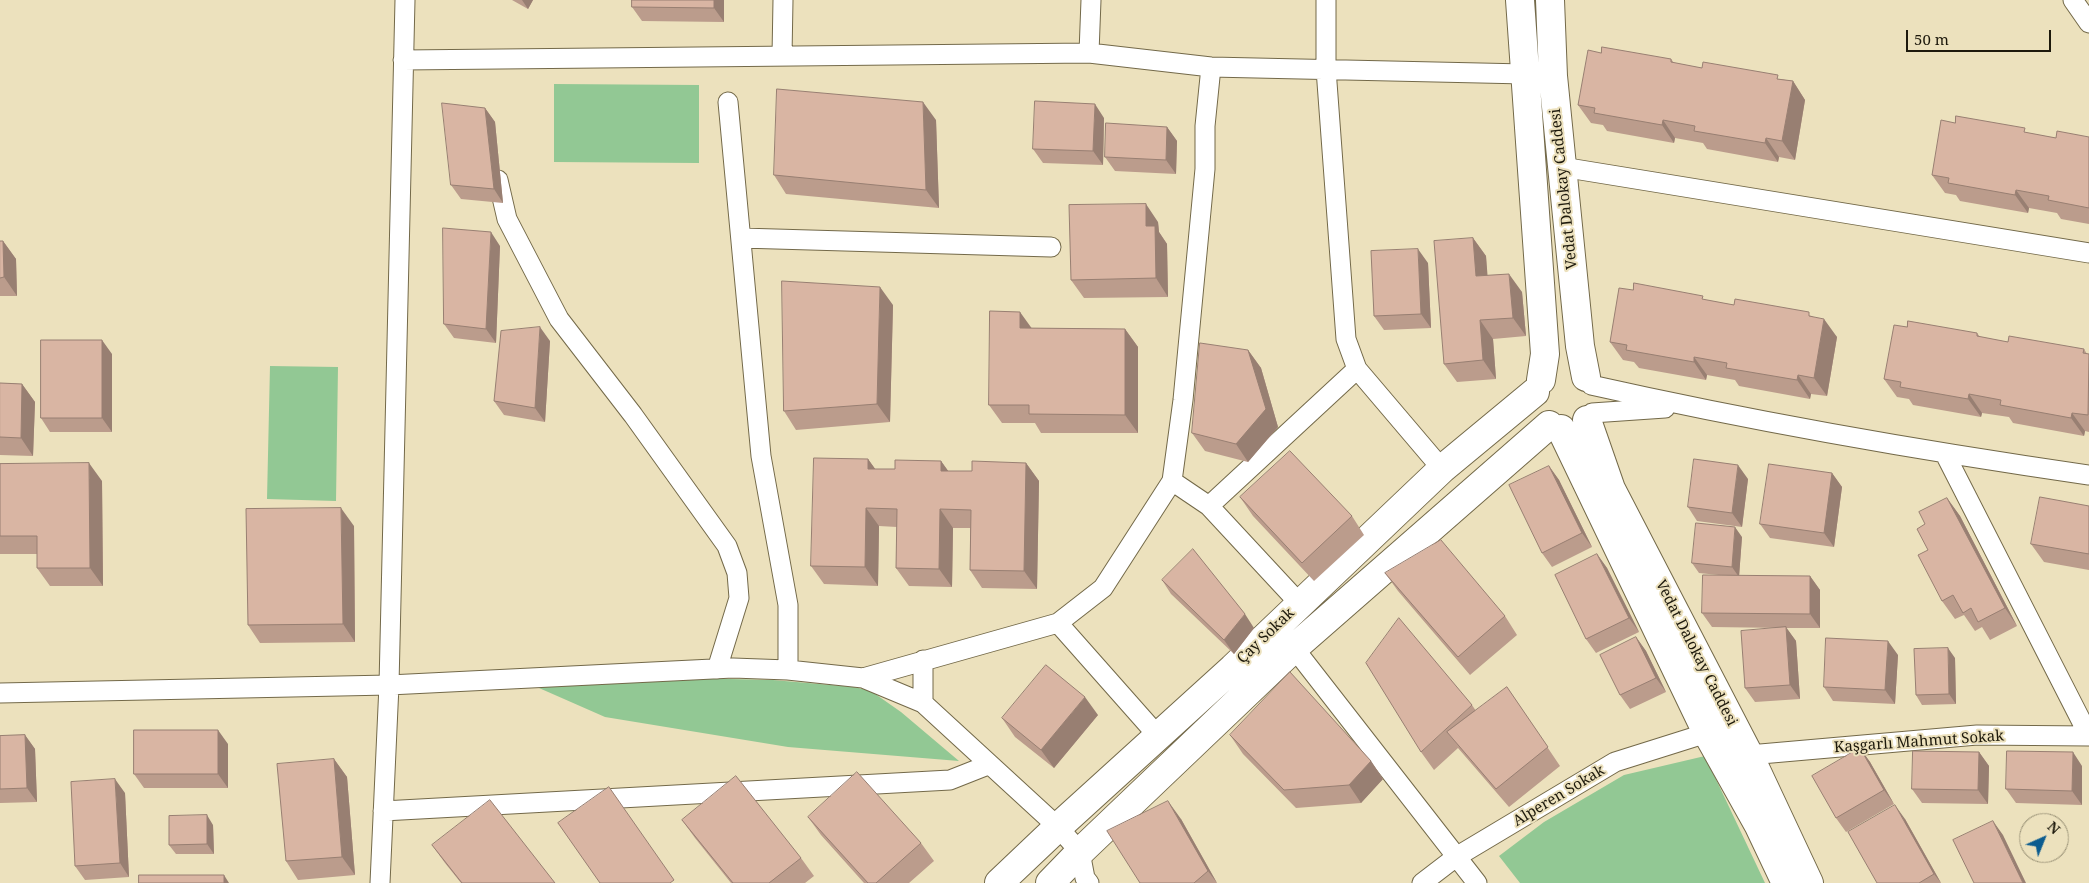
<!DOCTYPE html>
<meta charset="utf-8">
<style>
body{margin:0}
#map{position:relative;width:2089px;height:883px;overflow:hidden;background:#ece1bd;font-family:"Noto Serif",serif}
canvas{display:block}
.north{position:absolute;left:2019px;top:813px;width:50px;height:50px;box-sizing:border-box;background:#ece1bd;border:1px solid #999176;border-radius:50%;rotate:44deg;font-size:14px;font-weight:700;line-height:20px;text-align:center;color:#1d190c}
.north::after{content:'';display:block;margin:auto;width:18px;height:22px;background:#0c5c8f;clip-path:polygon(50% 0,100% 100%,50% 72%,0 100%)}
.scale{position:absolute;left:1906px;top:30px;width:145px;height:22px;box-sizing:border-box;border:2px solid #1d190c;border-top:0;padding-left:6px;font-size:15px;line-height:18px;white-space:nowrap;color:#1d190c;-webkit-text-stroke:4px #ece1bd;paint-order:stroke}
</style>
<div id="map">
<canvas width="2089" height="883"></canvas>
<div class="north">N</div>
<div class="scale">50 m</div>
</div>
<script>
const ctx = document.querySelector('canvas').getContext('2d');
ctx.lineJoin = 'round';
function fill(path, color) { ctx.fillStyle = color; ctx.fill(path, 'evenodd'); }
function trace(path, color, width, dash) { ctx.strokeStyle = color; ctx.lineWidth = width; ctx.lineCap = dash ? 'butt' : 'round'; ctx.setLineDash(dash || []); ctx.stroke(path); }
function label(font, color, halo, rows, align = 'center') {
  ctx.font = font + ' "Noto Serif",serif'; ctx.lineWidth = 4; ctx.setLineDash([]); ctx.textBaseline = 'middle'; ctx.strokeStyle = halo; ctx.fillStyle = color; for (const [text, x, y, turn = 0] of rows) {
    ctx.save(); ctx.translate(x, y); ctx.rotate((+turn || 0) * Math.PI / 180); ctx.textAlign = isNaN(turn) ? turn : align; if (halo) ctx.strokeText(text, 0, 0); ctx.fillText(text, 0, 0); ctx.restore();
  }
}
fill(new Path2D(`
 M554,84L699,85V163L554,162Z
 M270,366L338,367L336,501L267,499Z
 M687,678L773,680L854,687L871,691L901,712L959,761L788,747L605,717L539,688L557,683Z
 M1705,756L1765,883H1520L1499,856L1544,822L1624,775Z`), '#92c894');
const minor = new Path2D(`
 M1326,0V69L1346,339L1357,369L1442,469
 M2073,0L2089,23
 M1089,53L1091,0
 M782,56L783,0
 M403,60L1089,53L1211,67L1525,74
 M728,102L761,456L788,605V670
 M1562,167L2089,253
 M498,180L507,219L559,319L633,415L727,546L737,573L739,598L717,669
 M741,238L1051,247
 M1591,385C1756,422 1922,451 2089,475
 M1592,413L1665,408
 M1945,454L2089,736
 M1172,481L1183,400L1205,169V126L1211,67
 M1209,506L1300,604
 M1058,623L1158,736
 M1294,648L1477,883
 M863,678L1058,623L1103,588L1172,481L1209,506L1357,369
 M0,693L389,685L733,668L788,670L863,678L923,703L1058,827L1080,852L1085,878L1089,883
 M923,703V660
 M1749,755L1977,735L2089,736
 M383,811L950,780L988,765
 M380,883L389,685L405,0
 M1422,883L1456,857L1615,762L1707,733`);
const secondary = new Path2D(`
 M1520,0L1545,354L1541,380
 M1550,0L1553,76L1580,346L1586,377
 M1587,420L1611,489L1749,755L1809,883
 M1561,429L1707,733L1759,826L1786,883
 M999,883L1058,827L1233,668L1442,469L1535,392
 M1050,883L1080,852L1294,648L1549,425`);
trace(minor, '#736949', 21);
trace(secondary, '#736949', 30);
trace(minor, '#fff', 19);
trace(secondary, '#fff', 28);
fill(new Path2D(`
 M512,0H533L528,9Z
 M632,0H724V22L642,21L632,7Z
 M1601,53L1671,59L1674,63L1702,68L1793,81L1805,100L1795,160L1779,157L1778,162L1707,149L1703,143L1675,138L1674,143L1607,131L1603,125L1591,123L1578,105Z
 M485,108L495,122L503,203L461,199L451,185Z
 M1104,118L1103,165L1043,163L1033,149Z
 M936,120L939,208L786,194L774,175Z
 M1955,123L2028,133L2056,138L2089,137V224L2061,219L2057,213L2029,208L2028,213L1960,201L1956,195L1945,193L1932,175Z
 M1167,127L1177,141L1176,174L1115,171L1105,157Z
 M1158,222L1159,232L1167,244L1168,297L1084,298L1071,280Z
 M1473,238L1486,256L1487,275L1522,292L1526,336L1493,339L1496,379L1457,382L1444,364Z
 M0,241H3L16,259L17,296H0Z
 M500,246L496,343L454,338L444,324Z
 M1428,263L1431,328L1384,330L1374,316Z
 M1633,290L1706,300L1734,305L1812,316L1837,337L1827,396L1811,394L1810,399L1739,386L1735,380L1707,375L1706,380L1639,368L1634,362L1623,360L1610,342Z
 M893,305L890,422L796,430L784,411Z
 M1907,327L1977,333L1980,337L2008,342L2084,349L2087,354H2089V432L2085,431L2084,436L2013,423L2009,417L1982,413L1981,417L1913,405L1909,399L1897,397L1884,379Z
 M1032,328L1125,329L1138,347V433H1041L1035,423H1002L989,405Z
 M550,341L545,422L504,415L494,401Z
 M1248,350L1261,368L1278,427L1248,462L1205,451L1192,433Z
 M112,354V432H50L41,418Z
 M0,383L22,384L35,402L33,456L0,455Z
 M868,459L875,469H895L941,461L948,471H972L1026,463L1039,481L1037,589L982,588L970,570V528H953L952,587L909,586L896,568L897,527L879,526L878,586L824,584L811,566Z
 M0,464L102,481L103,586H50L37,568V554H0Z
 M1549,466L1559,480L1592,547L1552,567L1542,553Z
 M1832,473L1842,487L1834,547L1770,538L1760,524Z
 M1748,479L1742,527L1697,521L1688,507Z
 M1240,497L1352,516L1364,535L1314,581L1253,516Z
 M1947,498L1960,516L2017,626L1990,640L1982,627L1975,631L1964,615L1955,619L1942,601L1928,550L1925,524Z
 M2089,506V570L2044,562L2031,544Z
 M354,526L355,642L260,643L248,625Z
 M1742,537L1739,576H1810L1820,590V628H1786L1796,641L1800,699L1755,702L1745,688L1783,628L1712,627L1702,613L1728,576L1699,573L1692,563Z
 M1597,554L1607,568L1639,632L1596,653L1586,639Z
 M1385,573L1505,616L1517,635L1470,675L1398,591Z
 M1162,580L1254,628L1234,654L1171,594Z
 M1636,637L1646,651L1666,692L1630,709L1620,695Z
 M1898,655L1895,704L1833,701L1824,687Z
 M1955,658L1956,704L1922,705L1916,695Z
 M1507,687L1560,766L1509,807L1458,748L1434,770L1421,752L1472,705L1476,711Z
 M1098,715L1054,768L1015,737L1002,718Z
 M25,735L35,749L37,802L0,803V736Z
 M1230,735L1371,761L1383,779L1361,803L1296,808L1243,754Z
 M228,744V788H144L134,774Z
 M1860,748L1870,762L1894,804L1846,832L1836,818Z
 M1979,752L1989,766L1988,804L1922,803L1912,789Z
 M334,759L347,777L355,875L298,880L286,861Z
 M2082,766V805L2016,803L2006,789Z
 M125,793L129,877L85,880L75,866Z
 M808,817L921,843L934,861L909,883H864L821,835Z
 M1181,819L1217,883H1140Z
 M1905,819L1941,883H1877Z
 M682,820L801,858L814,876L805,883H731L695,838Z
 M213,825L214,854H176L169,845Z
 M432,845L555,883H461L445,863Z`), '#bb9c8c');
fill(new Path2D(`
 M522,0H533L528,9Z
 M714,0H724V22L714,8Z
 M1793,81L1805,100L1795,160L1782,141Z
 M923,102L936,120L939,208L926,190Z
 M1095,104L1104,118L1103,165L1093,151Z
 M485,108L495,122L503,203L494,189Z
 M1663,120L1675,138L1674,143L1662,125Z
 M1167,127L1177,141L1176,174L1166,160Z
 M1766,138L1779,157L1778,162L1765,143Z
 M2016,190L2029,208L2028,213L2015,195Z
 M1146,204L1158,222L1159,232L1167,244L1168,297L1156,278L1146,226Z
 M491,232L500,246L496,343L486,329Z
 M1473,238L1486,256L1489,294L1476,276Z
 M3,241L16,259L17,296L4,277Z
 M1418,249L1428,263L1431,328L1421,314Z
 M1509,274L1522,292L1526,336L1513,318Z
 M880,287L893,305L890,422L877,404Z
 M1020,312L1033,330L1020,328Z
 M1824,319L1837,337L1827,396L1814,378Z
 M1480,320L1493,339L1496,379L1483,360Z
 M540,327L550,341L545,422L535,408Z
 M1125,329L1138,347V433L1125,415Z
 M102,340L112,354V432L102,418Z
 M1248,350L1261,368L1278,427L1248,462L1236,444Z
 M1694,357L1707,375L1706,380L1694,362Z
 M1798,375L1811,394L1810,399L1797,380Z
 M22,384L35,402L33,456L21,438Z
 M1969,394L1982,413L1981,417L1968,399Z
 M2072,413L2085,431L2084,436L2071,418Z
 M868,459L881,477L868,469Z
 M941,461L954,479L941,471Z
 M89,463L102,481L103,586L90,568Z
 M1026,463L1039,481L1037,589L1024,571Z
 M1738,465L1748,479L1742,527L1732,513Z
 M1549,466L1559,480L1592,547L1582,533Z
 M1832,473L1842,487L1834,547L1824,533Z
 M1947,498L1960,516L2017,626L2005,608Z
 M341,508L354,526L355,642L343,624Z
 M866,508L879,526L878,586L865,567Z
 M940,509L953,528L952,587L939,569Z
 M1735,527L1742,537L1739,577L1732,567Z
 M1597,554L1607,568L1639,632L1629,618Z
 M1810,576L1820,590V628L1810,614Z
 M1245,614L1254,628L1234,654L1224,640Z
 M1786,627L1796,641L1800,699L1790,685Z
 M1636,637L1646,651L1666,692L1656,678Z
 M1888,641L1898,655L1895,704L1885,690Z
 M1948,648L1955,658L1956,704L1949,694Z
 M1085,697L1098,715L1054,768L1041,750Z
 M218,730L228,744V788L218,774Z
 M25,735L35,749L37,802L27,788Z
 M1860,748L1870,762L1894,804L1884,790Z
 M1979,752L1989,766L1988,804L1978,790Z
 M2073,752L2082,766V805L2072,791Z
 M334,759L347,777L355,875L342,857Z
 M1371,761L1383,779L1361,803L1349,785Z
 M115,779L125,793L129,877L120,863Z
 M1168,801L1181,819L1217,883L1208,871Z
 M1895,805L1905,819L1941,883L1934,874Z
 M207,815L213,825L214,854L207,844Z
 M1993,821L2003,835L2026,883H2023Z
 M224,875L229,883H224Z`), '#987f72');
const building = new Path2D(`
 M632,0H714V8L632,7Z
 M1602,47L1671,59V62L1702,68L1703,62L1778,75L1777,79L1793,81L1782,141L1766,138L1765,143L1694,131L1695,126L1663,120L1662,125L1594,113L1595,108L1578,105L1588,50L1601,53Z
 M777,89L923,102L926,190L774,175Z
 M1035,101L1095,104L1093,151L1033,149Z
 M442,103L485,108L494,189L451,185Z
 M1956,116L2025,128L2024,132L2056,138L2057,131L2089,137V208L2048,200L2049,196L2016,190L2015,195L1948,183L1949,178L1932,175L1941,120L1955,123Z
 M1106,123L1167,127L1166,160L1105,157Z
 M1146,204V226H1155L1156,278L1071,280L1069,205Z
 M443,228L491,232L486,329L444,324Z
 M1473,238L1476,276L1509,274L1513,318L1480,320L1483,360L1444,364L1434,241Z
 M0,241H3L4,277L0,278Z
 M1418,249L1421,314L1374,316L1371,251Z
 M782,281L880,287L877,404L784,411Z
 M1634,283L1703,296L1702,299L1734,305L1735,299L1809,312V316L1824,319L1814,378L1798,375L1797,380L1726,368L1727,363L1694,357V362L1626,350L1627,345L1610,342L1619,288L1633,290Z
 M990,311L1020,312V328L1125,329V415L1029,414V405H989Z
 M1908,321L1977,333V336L2008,342L2009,336L2084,349L2083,353L2089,354L2088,415L2072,413L2071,418L2000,405L2001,400L1969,394L1968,399L1900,387L1901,382L1884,379L1894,325L1907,327Z
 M540,327L535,408L494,401L501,331Z
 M41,340H102V418H41Z
 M1200,343L1248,350L1266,409L1236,444L1192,433Z
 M0,383L22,384L21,438L0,437Z
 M1290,451L1352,516L1302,563L1240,497Z
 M814,458L868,459V469H895V460L941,461V471H972V461L1026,463L1024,571L970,570L971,510L940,509L939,569L896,568L897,509L866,508L865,567L811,566Z
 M1694,459L1738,465L1732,513L1688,507Z
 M89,463L90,568H37V536H0V464Z
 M1769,464L1832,473L1824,533L1760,524Z
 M1549,466L1582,533L1542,553L1509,485Z
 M2040,497L2089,506V554L2031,544Z
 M1947,498L2005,608L1978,622L1971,608L1963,613L1953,595L1942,601L1918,555L1928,550L1917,529L1925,524L1919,512Z
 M341,508L343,624L248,625L246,509Z
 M1696,523L1735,527L1732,567L1692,563Z
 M1441,540L1505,616L1458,657L1385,573Z
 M1193,549L1245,614L1224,640L1162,580Z
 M1597,554L1629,618L1586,639L1555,575Z
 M1703,575L1810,576V614L1702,613Z
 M1399,618L1472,705L1421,752L1366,663Z
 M1786,627L1790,685L1745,688L1741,631Z
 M1636,637L1656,678L1620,695L1600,655Z
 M1826,638L1888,641L1885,690L1824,687Z
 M1948,648L1949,694L1916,695L1914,649Z
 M1046,665L1085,697L1041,750L1002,718Z
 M1290,672L1371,761L1349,785L1284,790L1230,735Z
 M1507,687L1548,747L1496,789L1447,732Z
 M134,730H218V774H134Z
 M25,735L27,788L0,789V736Z
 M1860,748L1884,790L1836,818L1812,776Z
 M1913,751L1979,752L1978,790L1912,789Z
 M2007,751L2073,752L2072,791L2006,789Z
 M334,759L342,857L286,861L277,764Z
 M857,772L921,843L876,883H868L808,817Z
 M736,776L801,858L769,883H733L682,820Z
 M115,779L120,863L75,866L71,782Z
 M609,787L674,880L670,883H600L558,823Z
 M490,800L555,883H462L432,845Z
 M1168,801L1208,871L1194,883H1140L1107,831Z
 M1895,805L1934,874L1919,883H1877L1848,832Z
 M207,815V844L169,845V816Z
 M1993,821L2023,883H1974L1953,840Z
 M139,875H224V883H139Z`);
fill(building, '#d9b5a3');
trace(building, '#987f72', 1);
label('15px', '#1d190c', '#ece1bd', [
 ["Vedat Dalokay Caddesi",1564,189,-96],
 ["Çay Sokak",1266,636,-44],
 ["Vedat Dalokay Caddesi",1696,653,63],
 ["Kaşgarlı Mahmut Sokak",1919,742,-4],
 ["Alperen Sokak",1559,796,-31]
]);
</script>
